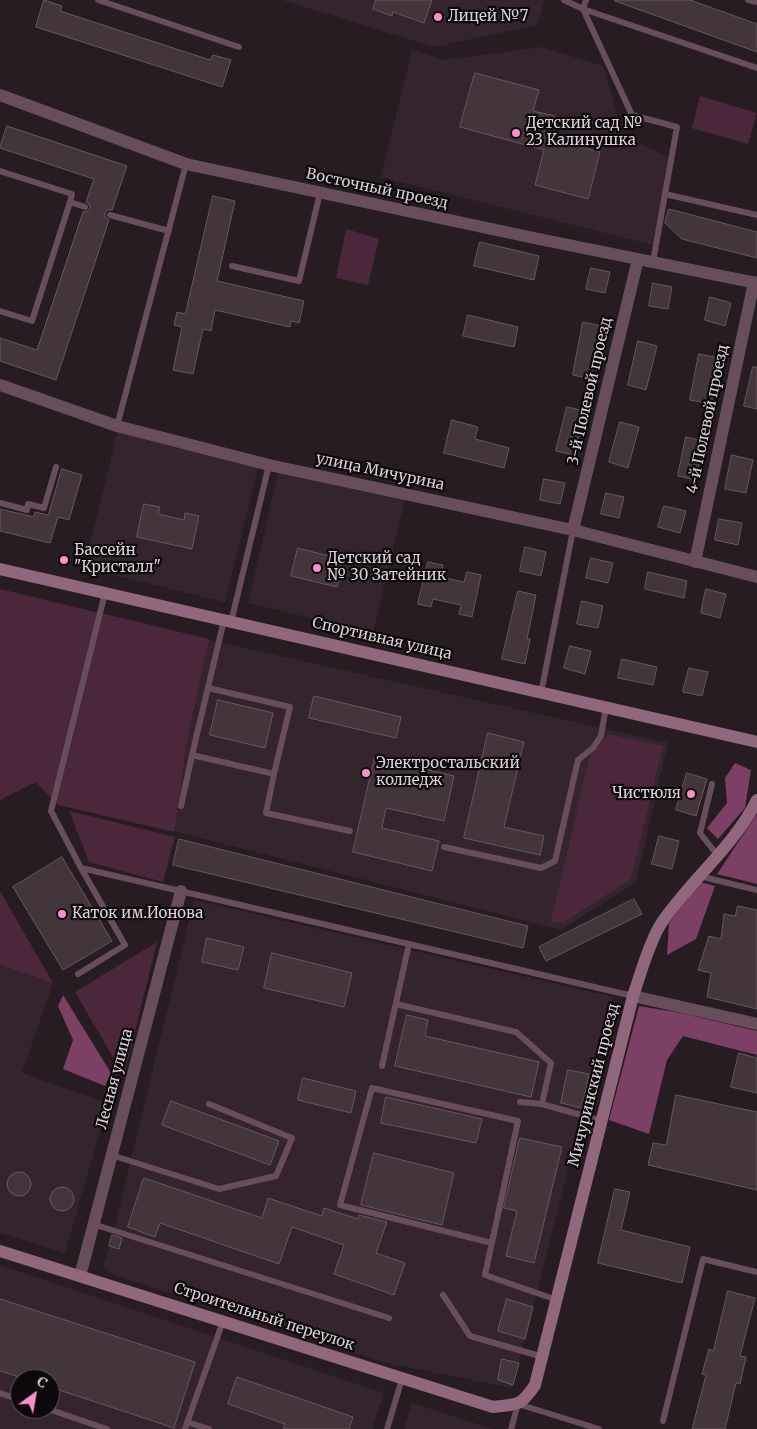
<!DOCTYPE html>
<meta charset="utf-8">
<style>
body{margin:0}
#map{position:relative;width:757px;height:1429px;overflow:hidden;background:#271c22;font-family:Merriweather,serif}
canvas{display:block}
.north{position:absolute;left:10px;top:1369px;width:50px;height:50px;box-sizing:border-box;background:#0d080b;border:1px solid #5f585c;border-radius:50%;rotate:32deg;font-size:14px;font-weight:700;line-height:20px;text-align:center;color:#d9d1d5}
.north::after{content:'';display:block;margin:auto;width:18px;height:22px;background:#f890cc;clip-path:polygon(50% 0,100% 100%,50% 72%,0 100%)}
</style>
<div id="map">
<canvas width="757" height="1429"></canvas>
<div class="north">С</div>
</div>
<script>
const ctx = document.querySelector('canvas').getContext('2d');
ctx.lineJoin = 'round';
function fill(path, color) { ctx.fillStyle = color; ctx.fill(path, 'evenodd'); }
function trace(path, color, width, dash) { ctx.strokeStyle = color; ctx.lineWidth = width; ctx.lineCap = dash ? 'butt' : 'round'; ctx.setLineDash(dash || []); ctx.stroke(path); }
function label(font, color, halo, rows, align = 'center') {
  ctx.font = font + ' Merriweather,serif'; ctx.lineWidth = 4.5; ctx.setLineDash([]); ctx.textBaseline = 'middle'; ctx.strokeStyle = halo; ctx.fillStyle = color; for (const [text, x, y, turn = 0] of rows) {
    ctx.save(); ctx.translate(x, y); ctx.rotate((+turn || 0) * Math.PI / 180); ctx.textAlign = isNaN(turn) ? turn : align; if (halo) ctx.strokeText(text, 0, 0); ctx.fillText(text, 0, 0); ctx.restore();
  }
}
fill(new Path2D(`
 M282,0H545L537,25L434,47Z
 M542,47L603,66L624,136L669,157L654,245L381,177L412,50L444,60Z
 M118,429L259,463L225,602L84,568Z
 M279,469L405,499L373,633L248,603Z
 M111,618L668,743L636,882L561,930L64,803Z
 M194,900L613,997L512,1388L382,1362L114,1275L103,1267L113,1234Z
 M0,965L53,983L22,1073L108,1103L65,1253L0,1233Z
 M0,1265L384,1393L372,1429H0ZM20,1379H50V1409H20Z
 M412,1403L493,1429H404Z`), '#34242d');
fill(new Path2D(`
 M700,96L757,113L748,144L692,128Z
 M346,229L379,239L368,285L336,278Z
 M0,589L209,639L188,735L174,832L58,805L36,782L0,800Z
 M608,734L663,746L631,879L563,923L551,921L589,759Z
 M69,811L175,837L163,882L89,862Z
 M0,891L53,983L0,965Z
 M157,942L124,1076L75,992Z`), '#4b273c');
fill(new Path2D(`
 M735,763L751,770L745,808L718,839L707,828L727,803L725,778Z
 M757,814V884L717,874Z
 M700,882L715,886L696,939L667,955L669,923Z
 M63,995L111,1073L105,1086L63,1069L73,1040L58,1006Z
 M639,1006L681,1013L757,1031V1055L683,1036L667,1060L649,1134L609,1120Z`), '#7b4063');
const building = new Path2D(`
 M44,0L62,6L60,11L210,60L213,55L231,60L222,87L36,27Z
 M376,0H432L424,23L393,12L392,16L373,9Z
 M615,0H690L757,24V52L615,1Z
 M475,73L539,90L533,111L555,116L549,139L600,152L588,199L535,185L544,150L460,127Z
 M7,126L127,166L112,210H108L105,213V217L109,220L56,380L0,361V338L37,350L83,212L88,211L90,208L89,204L86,202L94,179L0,148Z
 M213,196L235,201L217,281L304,301L299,323L291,321L290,327L215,310L211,331L203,329L193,374L173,370L182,327L174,325L177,312L185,314L186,311Z
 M669,209L757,232V258L682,239L665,223Z
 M480,242L539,256L534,280L474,266Z
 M591,268L610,272L605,293L586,289Z
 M653,283L672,287L668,309L649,306Z
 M710,297L731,303L725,326L705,320Z
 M468,315L518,327L514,347L463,336Z
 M583,322L602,326L591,379L573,375Z
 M638,341L657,346L646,390L628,385Z
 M699,354L720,358L711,404L690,400Z
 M753,367H757V409L744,406Z
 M567,407L585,411L574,455L556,451Z
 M452,420L478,427L475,439L509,448L504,468L444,453Z
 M620,422L639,427L628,468L609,462Z
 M686,437L704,441L696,480L678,476Z
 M732,455L753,460L746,493L725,489Z
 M62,469L82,475L69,520L58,517L50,543L0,531V509L34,517L35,512L48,515Z
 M544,479L565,483L560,504L540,500Z
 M606,493L624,497L619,518L601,514Z
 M144,504L160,507L158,514L184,520L185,513L199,516L192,549L137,537Z
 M664,506L686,511L680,533L658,527Z
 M719,519L742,523L738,545L715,540Z
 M525,547L546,552L541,576L520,571Z
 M298,548L344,560L337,587L291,576Z
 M591,558L613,563L608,583L586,578Z
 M428,562L443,565L441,577L464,582L467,572L481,575L472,617L459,614L461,605L433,599L431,607L418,604Z
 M648,572L687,581L684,598L645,589Z
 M706,589L726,594L720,618L701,613Z
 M518,591L536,595L527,639H530L525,664L502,659Z
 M582,601L603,606L598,628L577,624Z
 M570,646L591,651L585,674L564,668Z
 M622,659L657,667L653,685L618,678Z
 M689,668L708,672L702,696L683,692Z
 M314,696L401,717L396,738L309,718Z
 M218,700L273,713L265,748L210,735Z
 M488,733L524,742L504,827L544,836L540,855L464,838Z
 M375,757L454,776L444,821L386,808L382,828L439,841L432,871L353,852Z
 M687,773L707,779L696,816L676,810Z
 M659,836L679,841L672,869L652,864Z
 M179,839L528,926L523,948L173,865Z
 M62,857L112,941L63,970L13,887Z
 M634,899L642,914L546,961L539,947Z
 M738,906L757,910V1009L707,997L711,973L698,970L709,936L721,939L724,914L735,916Z
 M207,938L244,947L238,970L202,962Z
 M272,953L352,973L344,1007L264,988Z
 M407,1015L428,1020L425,1036L539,1062L531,1097L395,1066Z
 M739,1053L757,1058V1093L731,1087Z
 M568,1070L589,1074L582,1108L561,1103Z
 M303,1078L356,1091L351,1113L298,1100Z
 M676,1095L757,1112V1190L648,1165L653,1143L666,1145Z
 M386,1097L482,1119L476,1143L381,1123Z
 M171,1101L279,1141L270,1165L162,1125Z
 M520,1138L562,1147L534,1263L506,1256L517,1211L504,1208Z
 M374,1153L454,1173L442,1225L361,1205Z
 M7 1184a12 12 0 1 1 24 0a12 12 0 1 1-24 0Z
 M144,1178L262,1218L268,1198L322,1216L324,1208L358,1219L359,1215L387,1222L376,1253L405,1263L394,1295L334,1274L344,1245L292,1227L279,1264L160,1223L155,1237L128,1227Z
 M50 1199a12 12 0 1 1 24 0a12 12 0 1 1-24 0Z
 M615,1189L630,1192L621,1230L690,1247L682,1283L598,1263Z
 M112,1235L122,1238L119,1249L109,1246Z
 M728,1291L755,1298L740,1356L746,1357L740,1384L736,1383L725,1429H692L706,1375L702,1374L709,1349L713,1351Z
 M0,1299L195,1362L174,1428L50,1387V1379H25L0,1371Z
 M507,1299L533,1307L525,1339L498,1331Z
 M502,1359L519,1363L513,1385L498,1380Z
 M237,1377L353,1417L349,1429H283L285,1424L228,1404Z`);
fill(building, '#42363c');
trace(building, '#65585e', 1);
trace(new Path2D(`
 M98,0L239,47
 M564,0L583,9L632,115L677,127L665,194
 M586,0L583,9L757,68
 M748,0L757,2
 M0,171L72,194L70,202
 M110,215L169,231
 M653,262L665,194L757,215
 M232,266L299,281L320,193
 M0,311L32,321L70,202L85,207
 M117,426L186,164
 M0,503L27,510L28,504L44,508L56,467
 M231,622L269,465
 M208,688L290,707L274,774L192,755L224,620
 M541,693L573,530
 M274,774L266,813L350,831
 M712,784L700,833L718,856
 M181,806L192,755
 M444,847L541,868L555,861L578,760L593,748L601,736L606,707
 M81,868L633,996
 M699,876L757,890
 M78,974L125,945L81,868L51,811L105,593
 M396,1004L516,1032L551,1063L542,1104L520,1102
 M382,1066L409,944
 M542,1104L602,1121
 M111,1155L219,1189L276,1176L292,1138L209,1104
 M93,1224L389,1318
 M492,1243L340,1205L372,1088L518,1121L485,1275L557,1300
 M443,1295L470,1336L543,1357
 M0,1393L20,1400
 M48,1409L107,1429
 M663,1421L703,1259L757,1272
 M187,1422L209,1429
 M185,1429L223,1321
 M387,1429L402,1379
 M511,1429L518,1404L599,1429`), '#684e5c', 6);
trace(new Path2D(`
 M0,95L186,164L534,238L757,283
 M0,385L117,426L269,465L573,530L757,577
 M573,530L638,259
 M695,562L754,282
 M633,996L757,1024
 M80,1276L181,891`), '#684e5c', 12);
trace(new Path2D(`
 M0,569L757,742
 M0,1251L493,1407C518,1404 520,1407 535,1385L633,996C641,973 647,949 659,927C666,915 675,905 684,894C710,863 739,836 757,800`), '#91677e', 12);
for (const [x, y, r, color] of [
 [438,17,5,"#f890cc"],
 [516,133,5,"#f890cc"],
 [64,560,5,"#f890cc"],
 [317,568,5,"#f890cc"],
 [366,773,5,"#f890cc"],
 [691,794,5,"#f890cc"],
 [62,914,5,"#f890cc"]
]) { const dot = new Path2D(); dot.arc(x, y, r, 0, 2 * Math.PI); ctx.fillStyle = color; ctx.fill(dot); trace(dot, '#0d080b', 2); }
label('15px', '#d9d1d5', '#0d080b', [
 ["Лицей №7",448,17],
 ["Детский сад №",526,124],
 ["23 Калинушка",526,141],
 ["Бассейн",74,551],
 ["\"Кристалл\"",74,568],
 ["Детский сад",327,559],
 ["№ 30 Затейник",327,576],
 ["Электростальский",376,764],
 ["колледж",376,781],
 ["Чистюля",681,794,"right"],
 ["Каток им.Ионова",72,914]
], 'left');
label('15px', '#d9d1d5', '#0d080b', [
 ["Восточный проезд",377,189,12],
 ["3-й Полевой проезд",590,391,-77],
 ["4-й Полевой проезд",708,419,-78],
 ["улица Мичурина",380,472,12],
 ["Спортивная улица",382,639,13],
 ["Лесная улица",115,1079,-75],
 ["Мичуринский проезд",594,1085,-76],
 ["Строительный переулок",264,1317,18]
]);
</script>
